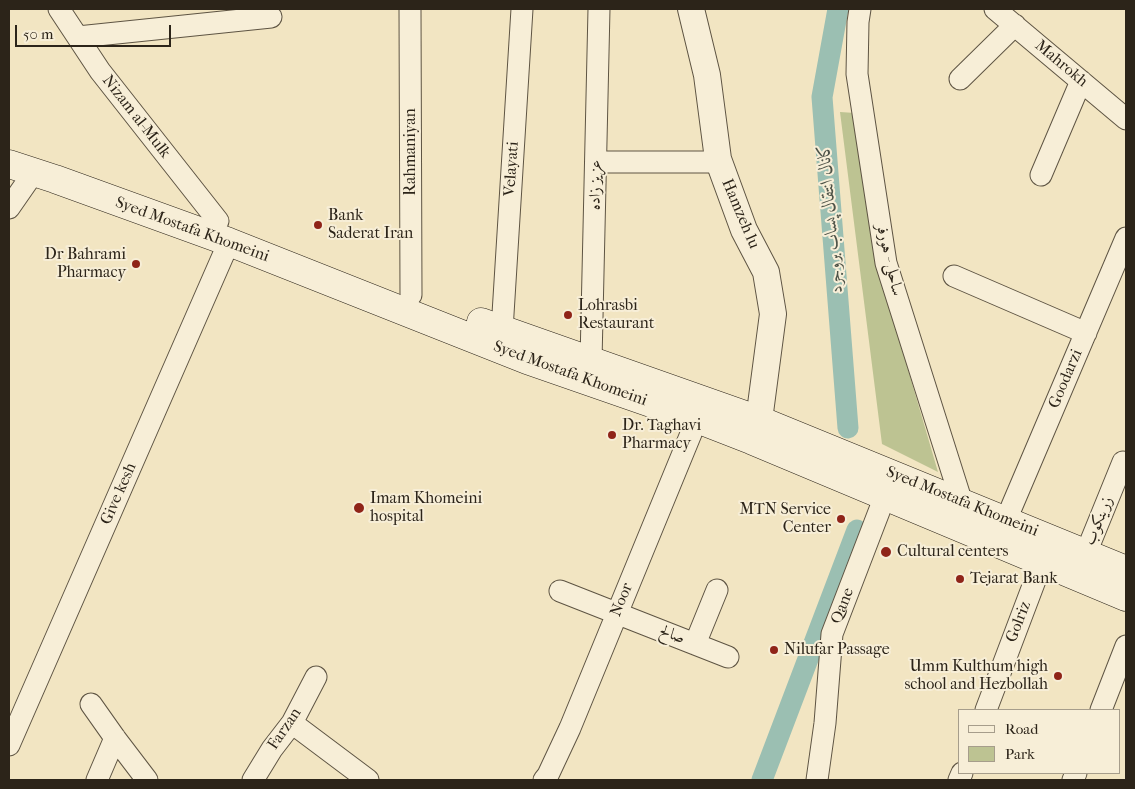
<!DOCTYPE html>
<meta charset="utf-8">
<style>
body{margin:0}
#map{position:relative;width:1135px;height:789px;overflow:hidden;background:#f2e5c2;font-family:"IM FELL French Canon",serif}
canvas{display:block}
.frame{position:absolute;inset:0;border:10px solid #2c2419;pointer-events:none}
.legend{position:absolute;left:958px;top:709px;width:162px;height:65px;box-sizing:border-box;background:#f7eed7;border:1px solid #a69d8b;margin:0;padding:6px 9px;list-style:none;font-size:15px;color:#2c2419}
.legend li{display:flex;align-items:center;gap:10px;height:25px}
.legend b{width:25px;border:1px solid #a69d8b}
.scale{position:absolute;left:15px;top:25px;width:156px;height:22px;box-sizing:border-box;border:2px solid #2c2419;border-top:0;padding-left:6px;font-size:15px;line-height:18px;white-space:nowrap;color:#2c2419;-webkit-text-stroke:4px #f7eed7;paint-order:stroke}
</style>
<div id="map">
<canvas width="1135" height="789"></canvas>
<div class="frame"></div>
<ul class="legend">
<li><b style="height:6px;background:#f7eed7"></b>Road</li>
<li><b style="height:14px;background:#bdc392"></b>Park</li>
</ul>
<div class="scale">50 m</div>
</div>
<script>
const ctx = document.querySelector('canvas').getContext('2d');
ctx.lineJoin = 'round';
function fill(path, color) { ctx.fillStyle = color; ctx.fill(path, 'evenodd'); }
function trace(path, color, width, dash) { ctx.strokeStyle = color; ctx.lineWidth = width; ctx.lineCap = dash ? 'butt' : 'round'; ctx.setLineDash(dash || []); ctx.stroke(path); }
function label(font, color, halo, rows, align = 'center') {
  ctx.font = font + ' "IM FELL French Canon",Amiri,serif'; ctx.lineWidth = 4; ctx.setLineDash([]); ctx.textBaseline = 'middle'; ctx.strokeStyle = halo; ctx.fillStyle = color; for (const [text, x, y, turn = 0] of rows) {
    ctx.save(); ctx.translate(x, y); ctx.rotate((+turn || 0) * Math.PI / 180); ctx.textAlign = isNaN(turn) ? turn : align; if (halo) ctx.strokeText(text, 0, 0); ctx.fillText(text, 0, 0); ctx.restore();
  }
}
fill(new Path2D(`
 M840,112L855,113L881,277L938,472L882,444Z`), '#bdc392');
trace(new Path2D(`
 M838,9L822,97L848,428
 M762,780L857,530`), '#9bbfb2', 21);
const minor = new Path2D(`
 M59,9L100,71L218,221
 M410,9L411,295
 M860,9L858,22L857,74L886,263L962,503
 M995,9L1126,119
 M78,37L271,17
 M960,79L1015,25
 M596,162H719
 M1041,175L1081,81
 M9,208L34,172
 M954,276L1086,333
 M502,330L522,9
 M591,361L599,9
 M1006,520L1126,238
 M1086,553L1123,462
 M560,591L728,657
 M695,644L717,590
 M91,704L115,738L147,780
 M986,710L1042,562
 M1101,710L1126,646
 M292,723L368,780
 M9,745L229,242
 M97,780L115,738
 M253,780L272,749L292,723L316,677
 M544,780L548,775L570,728L697,419
 M817,780L825,723L832,634L885,496
 M959,780L962,773
 M1073,780L1076,773`);
const tertiary = new Path2D(`
 M691,9L707,75L718,159L744,230L766,272L773,314L759,420`);
const secondary = new Path2D(`
 M9,164L55,179L229,242L527,360L697,419L751,440L1126,597
 M481,322L515,334L759,420L1126,570`);
trace(minor, '#5e5443', 23);
trace(tertiary, '#5e5443', 28);
trace(secondary, '#2c2419', 29);
trace(minor, '#f7eed7', 21);
trace(tertiary, '#f7eed7', 26);
trace(secondary, '#f7eed7', 28);
for (const [x, y, r, color] of [
 [318,225,5,"#8f2418"],
 [136,264,5,"#8f2418"],
 [568,315,5,"#8f2418"],
 [612,435,5,"#8f2418"],
 [359,508,6,"#8f2418"],
 [841,519,5,"#8f2418"],
 [886,552,6,"#8f2418"],
 [960,579,5,"#8f2418"],
 [774,650,5,"#8f2418"],
 [1058,676,5,"#8f2418"]
]) { const dot = new Path2D(); dot.arc(x, y, r, 0, 2 * Math.PI); ctx.fillStyle = color; ctx.fill(dot); trace(dot, '#f7eed7', 2); }
label('16px', '#2c2419', '#f7eed7', [
 ["Mahrokh",1061,64,40],
 ["Nizam al-Mulk",136,117,52],
 ["Rahmaniyan",411,152,-90],
 ["Velayati",512,169,-86],
 ["عزیز زاده",596,185,-89],
 ["Hamzeh lu",740,214,67],
 ["Syed Mostafa Khomeini",192,230,20],
 ["ساحلی - هورفر",889,260,77],
 ["Syed Mostafa Khomeini",570,374,20],
 ["Goodarzi",1066,379,-67],
 ["Give kesh",119,494,-66],
 ["Syed Mostafa Khomeini",962,502,22],
 ["زرینکوب",1099,521,-68],
 ["Noor",622,600,-68],
 ["Qane",843,606,-69],
 ["Golriz",1019,622,-69],
 ["صالح",672,635,21],
 ["Farzan",285,729,-56]
]);
label('16px', '#2c2419', '#f7eed7', [
 ["Bank",328,216],
 ["Saderat Iran",328,234],
 ["Dr Bahrami",126,255,"right"],
 ["Pharmacy",126,273,"right"],
 ["Lohrasbi",578,306],
 ["Restaurant",578,324],
 ["Dr. Taghavi",622,426],
 ["Pharmacy",622,444],
 ["Imam Khomeini",370,499],
 ["hospital",370,517],
 ["MTN Service",831,510,"right"],
 ["Center",831,528,"right"],
 ["Cultural centers",897,552],
 ["Tejarat Bank",970,579],
 ["Nilufar Passage",784,650],
 ["Umm Kulthum high",1048,667,"right"],
 ["school and Hezbollah",1048,685,"right"]
], 'left');
label('italic 18px', '#4d5247', '#f7eed7', [
 ["کانال انتقال پساب بروجرد",831,218,-95]
]);
</script>
